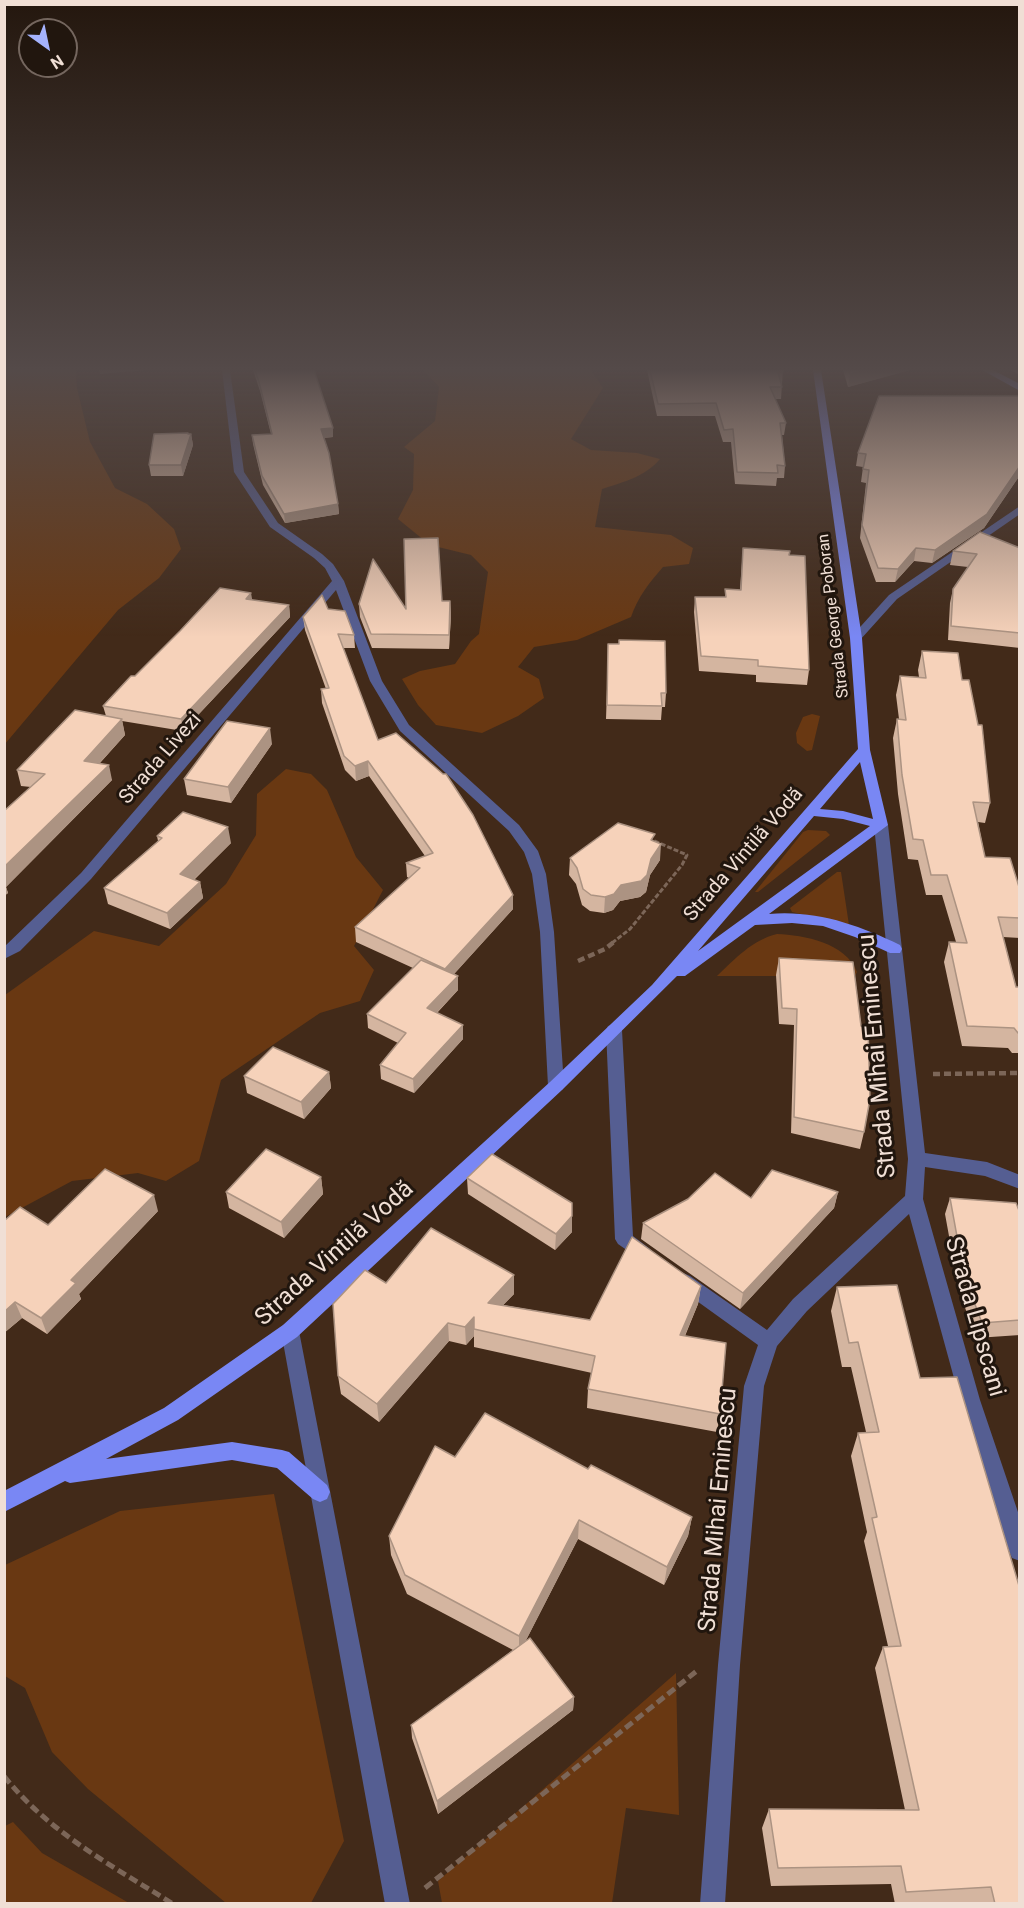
<!DOCTYPE html>
<meta charset="utf-8">
<style>
body{margin:0}
#map{position:relative;width:1024px;height:1908px;overflow:hidden;background:#422a19;font-family:Roboto,sans-serif}
canvas{display:block}
.frame{position:absolute;inset:0;border:6px solid #f0dfd5;pointer-events:none}
.north{position:absolute;left:18px;top:18px;width:60px;height:60px;box-sizing:border-box;background:#21160e;border:2px solid #74665e;border-radius:50%;rotate:147deg;font-size:16px;font-weight:700;line-height:24px;text-align:center;color:#f0dfd5}
.north::after{content:'';display:block;margin:auto;width:21px;height:27px;background:#a4b2fc;clip-path:polygon(50% 0,100% 100%,50% 72%,0 100%)}
</style>
<div id="map">
<canvas width="1024" height="1908"></canvas>
<div class="frame"></div>
<div class="north">N</div>
</div>
<script>
const ctx = document.querySelector('canvas').getContext('2d');
ctx.lineJoin = 'round';
function fill(path, color) { ctx.fillStyle = color; ctx.fill(path, 'evenodd'); }
function trace(path, color, width, dash) { ctx.strokeStyle = color; ctx.lineWidth = width; ctx.lineCap = dash ? 'butt' : 'round'; ctx.setLineDash(dash || []); ctx.stroke(path); }
function label(font, color, halo, rows, align = 'center') {
  ctx.font = font + ' Roboto,sans-serif'; ctx.lineWidth = 6; ctx.setLineDash([]); ctx.textBaseline = 'middle'; ctx.strokeStyle = halo; ctx.fillStyle = color; for (const [text, x, y, turn = 0] of rows) {
    ctx.save(); ctx.translate(x, y); ctx.rotate((+turn || 0) * Math.PI / 180); ctx.textAlign = isNaN(turn) ? turn : align; if (halo) ctx.strokeText(text, 0, 0); ctx.fillText(text, 0, 0); ctx.restore();
  }
}
fill(new Path2D(`
 M5,370H76L77,388L90,442L115,488L147,504L174,529L181,549L159,578L118,610L5,744Z
 M423,370H591L603,388L571,439L591,450L637,453L660,459C645,477 623,482 602,489L595,527L671,535L693,548L689,564L663,567C649,583 638,597 631,617L577,640L534,647L518,667L539,679L544,698L518,716L482,733L436,725L418,705L402,679L420,671L455,664L471,641L479,634L488,572L471,555L430,545L398,519L413,490L414,454L404,447L435,421L439,387Z
 M812,714L820,716L812,750L807,751L797,743L796,733L803,717Z
 M286,769L311,774L327,790L356,857L383,890L354,946L374,970L360,1001L320,1013L221,1080L199,1161L166,1181L138,1173L72,1181L5,1217V995L94,931L159,946L226,884L256,835L257,794Z
 M808,830L826,831L830,835L758,892H755L803,832Z
 M837,872H841L849,925L792,912L790,908Z
 M777,934C804,935 846,943 857,972L855,976H717C735,959 752,940 777,934Z
 M274,1494L344,1841L311,1903H226L88,1789L52,1752L25,1688L5,1676V1565L120,1511Z
 M676,1673L679,1815L626,1808L612,1903H442L438,1881Z
 M13,1822L42,1853L129,1903H5V1826Z`), '#693812');
trace(new Path2D(`
 M612,943L630,929L682,865L687,855L652,840`), '#7c6658', 3, [5, 2]);
trace(new Path2D(`
 M578,961L605,949L614,942
 M933,1074L1020,1073`), '#7c6658', 4.5, [7, 4]);
trace(new Path2D(`
 M4,1776C49,1833 113,1866 173,1904
 M425,1888L698,1670`), '#7c6658', 5, [9, 4.5]);
fill(new Path2D(`
 M222,370H230L244,472L278,523L322,554L333,564L344,581L382,681L409,725L519,825L538,851L546,874L554,932L564,1086L562,1090H550L548,1086L540,932L532,874L524,852L509,831L400,731L370,681L336,590L91,879L20,951L4,959V947L81,873L332,581L325,568L314,558L270,527L234,472Z
 M1020,506V514L897,599L860,640H852V636L889,595Z
 M881,821L888,825L925,1153L987,1162L1020,1175V1189L985,1176L925,1167L923,1199L980,1400L1020,1518V1561L1012,1558L1009,1551L960,1400L909,1214L807,1311L777,1346L764,1386L740,1665L725,1904H700L718,1665L744,1386L758,1345L676,1286L674,1281L676,1276L683,1273L690,1276L767,1330L793,1299L905,1196L908,1159L874,825Z
 M614,1024L620,1026L622,1030L633,1236L650,1249L653,1254L650,1259L644,1262L618,1244L615,1239L606,1030L608,1026Z
 M290,1323L297,1325L299,1331L410,1904H385L281,1331L283,1325Z`), '#555e92');
fill(new Path2D(`
 M813,370H821L862,638L870,750L888,825L769,914C817,910 858,925 900,945L902,949L900,953H890L855,937L823,926L792,923L755,925L685,976H677L562,1090L297,1337L178,1420L106,1459L232,1442L282,1450L289,1452L327,1485L330,1492L327,1499L320,1502L313,1499L277,1468L232,1460L70,1483L65,1481L4,1512V1491L164,1408L283,1325L550,1082L652,985L858,749L850,638ZM860,762L873,819L843,811L820,809ZM814,816L843,819L870,826L698,951Z
 M982,370H993L1020,384V391Z`), '#7987f4');
fill(new Path2D(`
 M253,370H314L333,428V437L324,438L338,504L339,514L285,523L263,485L253,444L252,435L271,434L260,391Z
 M647,370H783L781,399H775L786,423L784,435H782L785,466L784,478H777L776,486L735,484L731,442H723L715,416H657Z
 M843,370H910L848,387Z
 M1010,370H1020V375Z
 M1020,396V475L984,528L932,563L914,561L895,582H876L860,538L866,483L861,482L863,467L856,466L858,453Z
 M188,433V434H191L193,445L183,476H151L149,465Z
 M743,548L789,555L809,670L807,685L756,682V675L699,671L694,612L695,597H725V589L740,590Z
 M1020,548V648L948,640L950,603L953,589L968,567L950,565L953,551Z
 M252,600L289,605L290,617L183,731L122,721L125,735L100,763L112,780L6,887L8,893L4,896V811L31,787L21,786L17,770L106,716L103,706L135,676Z
 M442,601H450L451,615L449,649L372,648L360,617L359,604L406,609Z
 M328,609L354,635L355,648H343L378,740L513,895V909L454,974L458,990L437,1013L463,1039L414,1093L381,1079L380,1065L398,1043L368,1028L367,1014L413,968L356,942L355,927L409,878L407,877L406,863L425,856L369,776L356,781L345,770L322,703L321,689H326L305,630L303,617Z
 M922,651L962,680L990,803L985,823L978,822L985,857L1020,890V938L1003,937L1016,987H1020V1053H1012L1008,1048L962,1046L944,962L949,942H956L942,895H926L918,860L908,859L898,794L893,738L897,719H899L896,695L900,676L919,677L918,670Z
 M608,658L666,693L665,707H662L661,720L606,719Z
 M272,744L231,803L187,795L184,779Z
 M157,836L231,843L194,880L200,882L203,898L170,929L108,904L104,888L158,841Z
 M654,841L660,860L650,875L646,892L640,897L620,901L613,910L604,913L590,911L582,905L576,884L569,875L570,858Z
 M779,958L861,1026L864,1132L860,1149L791,1133L794,1025L779,1024L776,975Z
 M329,1072L331,1088L304,1119L247,1093L244,1076Z
 M321,1177L323,1194L284,1238L229,1208L226,1192Z
 M467,1178L572,1216V1232L555,1250L468,1194Z
 M838,1192L834,1208L740,1309L641,1239L643,1223L688,1199L751,1198Z
 M950,1198L1020,1213V1335L976,1338L959,1291L945,1214Z
 M158,1211L79,1294L81,1299L47,1334L22,1318L4,1333V1221L48,1225Z
 M386,1283L514,1294L503,1305L590,1320L701,1286L698,1304L685,1336L720,1414L717,1432L587,1408L588,1389L592,1373L474,1347V1336L466,1345L449,1341L379,1422L341,1394L338,1376Z
 M897,1285L1020,1904H895L891,1884L771,1886L762,1828L769,1809L905,1810L875,1668L883,1647L888,1646L864,1541L867,1532L851,1456L858,1433L866,1432L851,1367H842L831,1311L837,1287Z
 M455,1457L588,1469L692,1517L688,1536L664,1585L578,1539L526,1640L574,1697L573,1710L438,1814L412,1738L411,1725L513,1650L407,1594L391,1555L389,1536Z`), '#d4b5a0');
fill(new Path2D(`
 M99,370H147L100,374Z
 M865,370H910L848,387L850,374Z
 M333,428V437L322,438L321,429Z
 M188,433L189,440L191,434L193,445L183,476L181,465Z
 M1020,466V475L984,528L932,563L935,550Z
 M338,504L339,514L285,523L284,514Z
 M916,548L914,561L895,582L898,569Z
 M251,593L253,604L246,599Z
 M450,601L451,615L449,649V635Z
 M289,605L290,617L183,731L181,719Z
 M122,719L125,735L87,777L84,761Z
 M270,728L272,744L231,803L228,787Z
 M368,761L369,776L356,781L355,766Z
 M109,765L112,780L6,887L8,893L4,896V867Z
 M228,827L231,843L183,890L180,874Z
 M661,844L660,860L650,875L646,892L640,897L620,901L613,910L604,913L605,897L651,859Z
 M200,882L203,898L170,929L167,913Z
 M513,895V909L445,984V969Z
 M458,976V990L428,1022L427,1008Z
 M463,1025V1039L414,1093L413,1079Z
 M329,1072L331,1088L304,1119L301,1102Z
 M321,1177L323,1194L284,1238L281,1222Z
 M838,1192L834,1208L740,1309L743,1293Z
 M154,1195L158,1211L79,1294L81,1299L47,1334L41,1318L71,1280Z
 M572,1216V1232L555,1250L556,1234Z
 M514,1275V1294L488,1321V1303Z
 M701,1286L698,1304L677,1354L680,1335Z
 M15,1302L22,1318L4,1333V1312Z
 M474,1317V1336L466,1345L465,1327Z
 M448,1323L449,1341L379,1422L377,1404Z
 M692,1517L688,1536L664,1585L667,1567Z
 M579,1520L578,1539L519,1654V1636Z
 M574,1697L573,1710L438,1814L437,1801Z`), '#ac9382');
const building = new Path2D(`
 M255,370H314L333,428L321,429L329,453L338,504L284,514L262,476L252,435L272,434L259,382Z
 M650,370H783V372H778L782,387H770L786,423H780L785,466L777,465L778,473L737,472L733,429L724,430L716,403L658,404Z
 M849,370H865L850,374Z
 M879,396H1020V466L987,514L935,550L916,548L898,569L878,568L862,525L869,470L863,469L866,454L858,453Z
 M188,433V434H191L181,465H149L154,434Z
 M980,532L1020,548V633L951,626L953,589L977,554L953,551Z
 M438,538L442,601H450L449,635L371,634L359,604L373,559L406,609L404,539Z
 M743,548L790,551L789,555L805,556L809,670L758,666V660L701,656L695,597H726L725,589L741,590Z
 M220,588L251,593L246,599L289,605L181,719L103,706L131,676H135L180,631Z
 M322,595L328,609L345,611L354,635L338,634L378,740L396,733L443,774H446L473,815L513,895L445,969L355,927L420,868L406,863L433,853L368,761L355,766L344,756L321,689L329,688L303,617Z
 M619,640L665,641L666,693H661L662,706L607,705L608,644H619Z
 M922,651L958,653L962,680H969L978,725H982L990,803L973,802L985,857L1010,858L1020,890V918L998,917L1016,987H1020V1033H1018L1014,1028L967,1026L949,942L967,943L947,875H931L923,840L913,839L902,775L897,719L906,720L900,676L926,678Z
 M75,710L122,719L84,761L109,765L4,867V811L45,774L17,770Z
 M227,721L270,728L228,787L184,779Z
 M183,812L228,827L180,874L200,882L167,913L104,888L162,838L157,836Z
 M618,823L655,834L651,840L661,844L651,859L647,875L641,881L621,885L614,894L605,897L591,895L583,889L577,868L570,858Z
 M779,958L853,962L861,1026L868,1027L870,1099L864,1132L794,1117L797,1009L782,1008Z
 M421,960L458,976L427,1008L463,1025L413,1079L380,1065L406,1033L367,1014Z
 M273,1047L329,1072L301,1102L244,1076Z
 M266,1149L321,1177L281,1222L226,1192Z
 M492,1154L572,1203V1216L556,1234L467,1178Z
 M105,1169L154,1195L71,1280L76,1283L41,1318L15,1302L4,1312V1221L20,1207L48,1225Z
 M772,1170L838,1192L743,1293L643,1223L688,1199L715,1173L751,1198Z
 M950,1198L1016,1203L1020,1213V1320L982,1323L964,1275Z
 M431,1228L514,1275L488,1303L590,1320L632,1237L701,1286L680,1335L726,1343L720,1414L588,1389L595,1356L474,1329V1317L465,1327L448,1323L377,1404L338,1376L333,1304L365,1270L386,1283Z
 M897,1285L920,1378L957,1377L1020,1589V1904H995L991,1887L906,1892L901,1866L778,1868L769,1809L919,1810L883,1647L901,1646L872,1518L877,1517L858,1433L879,1432L858,1342L849,1343L837,1287Z
 M485,1413L588,1469L591,1465L692,1517L667,1567L579,1520L519,1636L405,1575L389,1536L435,1446L455,1457Z
 M530,1638L574,1697L437,1801L411,1725Z`);
fill(building, '#f6d2ba');
trace(building, '#ac9382', 1.5);
const sky = ctx.createLinearGradient(0, 0, 0, 637);
sky.addColorStop(0, '#24170e');
sky.addColorStop(0.58, '#544a49');
sky.addColorStop(1, '#544a4900');
ctx.fillStyle = sky;
ctx.fillRect(0, 0, 1024, 637);
label('16px', '#f0dfd5', '#21160e', [
 ["Strada George Poboran",834,616,-97]
]);
label('20px', '#f0dfd5', '#21160e', [
 ["Strada Livezi",161,759,-49],
 ["Strada Vintilă Vodă",744,855,-49]
]);
label('24px', '#f0dfd5', '#21160e', [
 ["Strada Mihai Eminescu",878,1056,-95],
 ["Strada Vintilă Vodă",335,1254,-42],
 ["Strada Lipscani",974,1317,74],
 ["Strada Mihai Eminescu",719,1510,-85]
]);
</script>
